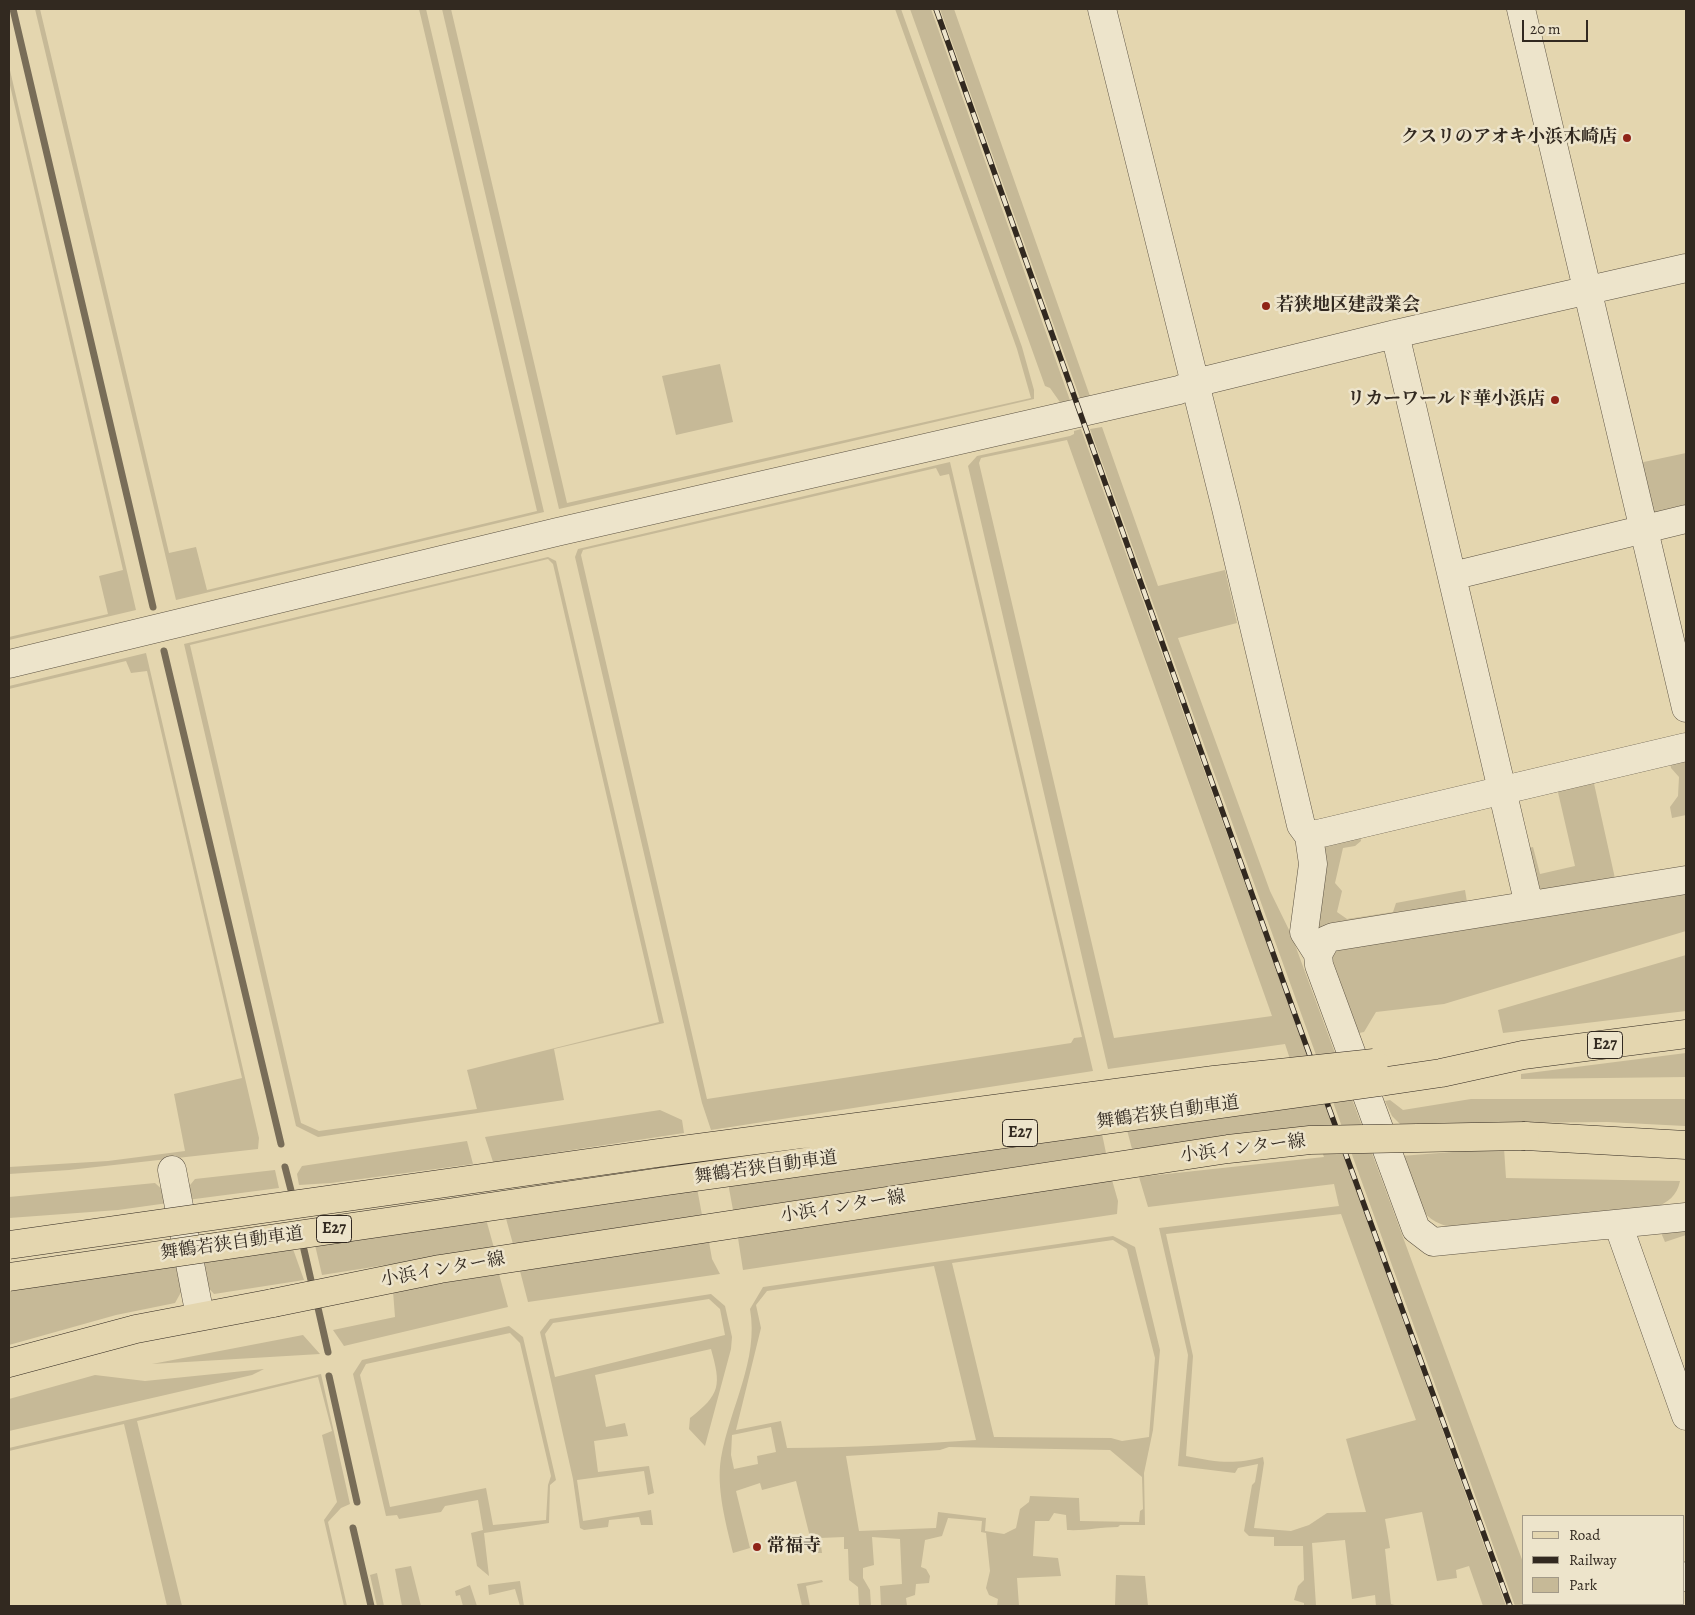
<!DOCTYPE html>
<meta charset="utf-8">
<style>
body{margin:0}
#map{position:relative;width:1695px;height:1615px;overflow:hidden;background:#e4d6af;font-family:Alegreya,serif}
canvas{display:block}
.frame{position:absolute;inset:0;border:10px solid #322920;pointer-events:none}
.legend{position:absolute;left:1522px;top:1515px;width:162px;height:90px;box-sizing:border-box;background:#ede4cb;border:1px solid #a29987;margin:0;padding:6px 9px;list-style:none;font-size:15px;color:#322920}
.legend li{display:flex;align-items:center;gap:10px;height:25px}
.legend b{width:25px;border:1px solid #a29987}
.scale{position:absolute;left:1522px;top:20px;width:66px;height:22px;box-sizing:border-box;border:2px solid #322920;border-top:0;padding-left:6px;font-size:15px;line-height:18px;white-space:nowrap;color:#322920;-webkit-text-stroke:4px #ede4cb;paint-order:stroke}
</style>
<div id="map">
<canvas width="1695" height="1615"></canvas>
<div class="frame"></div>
<ul class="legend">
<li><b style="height:6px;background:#e4d6af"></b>Road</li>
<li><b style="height:6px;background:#322920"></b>Railway</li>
<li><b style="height:14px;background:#c6b997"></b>Park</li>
</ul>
<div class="scale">20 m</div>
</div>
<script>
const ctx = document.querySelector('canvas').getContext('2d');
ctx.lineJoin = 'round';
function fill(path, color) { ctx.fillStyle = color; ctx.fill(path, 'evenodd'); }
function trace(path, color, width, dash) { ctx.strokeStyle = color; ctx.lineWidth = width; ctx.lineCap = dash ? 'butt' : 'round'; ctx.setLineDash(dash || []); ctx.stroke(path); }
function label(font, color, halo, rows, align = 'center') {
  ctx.font = font + ' Alegreya,"Noto Serif JP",serif'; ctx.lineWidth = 5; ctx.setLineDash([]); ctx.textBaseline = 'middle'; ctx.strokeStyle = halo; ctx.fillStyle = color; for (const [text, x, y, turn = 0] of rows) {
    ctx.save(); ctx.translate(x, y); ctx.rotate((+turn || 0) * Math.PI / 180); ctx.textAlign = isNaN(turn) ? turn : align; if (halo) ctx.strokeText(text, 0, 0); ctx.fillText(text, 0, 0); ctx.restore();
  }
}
fill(new Path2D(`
 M35,9H40L169,553L196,547L207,590L537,511L419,9H426L544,512L176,600Z
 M442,9H451L567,503L1031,398L1017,349L895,9H901L1022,347L1034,390V399L559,509Z
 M910,9H931L1071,403L1062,405L1050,388L1045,386Z
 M940,9H954L1091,399L1081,401Z
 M9,66L136,610L9,640V637L108,614L99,576L123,570L9,81Z
 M720,364L733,422L676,435L662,376Z
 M1102,427L1158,586L1225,570L1237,623L1178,638L1270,891L1291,934L1524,1565V1604H1538L1539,1606H1515L1090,429Z
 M1081,429C1222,822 1365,1214 1506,1606H1483L1469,1566L1456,1570L1457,1578L1437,1581L1422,1512L1385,1519L1390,1548L1385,1549L1391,1604L1398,1606H1376L1375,1595L1352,1599L1345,1540L1312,1543L1316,1606H1304V1603L1294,1600L1298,1586L1304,1580L1303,1546H1274V1537L1249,1536L1244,1531L1252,1485L1255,1482L1258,1464L1238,1468L1235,1473L1178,1466L1188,1355L1159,1228L1339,1206L1334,1184L1148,1207L1139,1177L1324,1157L1312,1126L1132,1149L1126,1126L1304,1101L1285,1044L1108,1069L968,466L977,456L1070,436L1074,434V431ZM1067,440L1272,1016L1114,1038L979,463L981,458ZM1341,1214L1416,1420L1346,1439L1366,1512L1327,1513L1309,1525L1291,1531L1254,1528L1264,1463L1263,1457C1233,1465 1216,1462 1186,1456L1193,1356L1166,1234Z
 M1686,453V512L1651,514L1639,463Z
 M950,462L1093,1071L711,1130L702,1103L575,557L578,549ZM936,468L940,476L949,474L1082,1037L1074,1038L1071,1043L707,1099L581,555L583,550Z
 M548,557L556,561L664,1023L554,1049L564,1100L318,1137L296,1126L184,644ZM548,559L553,564L659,1022L467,1070L477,1109L319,1131L301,1123L190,645Z
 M146,653L259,1138L258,1149L69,1170L9,1174V1167L108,1161L185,1151L174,1094L242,1078L147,671L131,673L126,661L9,689V686Z
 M1686,756V815L1672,818L1670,807L1678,796L1679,777L1671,768L1670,760Z
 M1593,779L1616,883L1537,896L1525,849L1533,847L1540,874L1575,866L1557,788Z
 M1360,835L1361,841L1355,846L1343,848L1335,883L1342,891L1337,912L1347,919L1393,912L1396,903L1465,890L1468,908L1315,930L1327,862L1324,844Z
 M1686,887V931L1444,1004L1376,1012L1364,1032L1359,1033L1332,958L1342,943Z
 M1686,955V1011L1503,1033L1498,1010Z
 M1686,1053V1077L1521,1079V1074Z
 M1471,1099H1686L1685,1126L1607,1122L1400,1124L1392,1116L1385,1101L1390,1100L1403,1110Z
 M660,1110L682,1120L684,1133L493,1162L485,1137Z
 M1101,1129L1106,1153L733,1210L728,1183Z
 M467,1141L473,1164L331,1183L299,1185L297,1174L302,1166Z
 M1504,1148L1506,1178L1680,1181C1677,1196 1668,1202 1655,1208L1455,1228C1414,1221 1414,1191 1401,1156Z
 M275,1170L279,1188L187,1200L186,1190L195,1179Z
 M1112,1180L1118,1201L1117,1214L743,1270L738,1238Z
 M155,1183L166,1193L168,1203L118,1210L9,1218V1197Z
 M697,1188L702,1215L513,1244L505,1215Z
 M486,1219L494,1248L322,1275L315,1245Z
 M1686,1225V1235L1665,1242L1659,1228Z
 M1113,1236L1135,1247L1160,1350L1153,1430L1144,1473L1145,1525H1120L1118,1527C1100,1527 1085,1531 1067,1530L1066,1515L1054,1513L1049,1521H1035L1033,1556L1058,1558L1061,1576L1017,1578L1019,1606H997L998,1599L989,1595L986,1588L990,1571L986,1533L981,1532L982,1521L948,1518L942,1536L925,1540L921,1567L926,1569L930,1576L929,1583L916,1584L915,1595L906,1598L907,1606H881L880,1586L902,1584L900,1539L872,1537L874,1565L863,1568V1578L870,1590L871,1606H859L858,1587L849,1580L848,1549H844V1537L820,1538L822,1553H814L796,1481L762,1490L760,1483L736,1491L750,1548L733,1553C726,1524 716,1488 721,1458C730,1407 759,1360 750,1309L763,1287ZM1113,1240L1127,1249L1155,1358L1149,1437L1122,1441L1111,1438L994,1437L952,1263ZM934,1266L976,1440C913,1444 850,1448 787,1448L781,1421L736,1430L761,1328L756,1305L767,1291ZM771,1427L776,1452L757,1456L758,1464L734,1469L731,1455L732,1435ZM949,1447L1110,1450L1142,1477L1143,1509L1140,1511L1139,1522L1080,1521L1079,1498L1030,1496L1029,1502L1020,1509L1016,1528L1004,1534L985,1531L986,1518L938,1512L936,1528L859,1531L846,1456L940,1450Z
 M709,1242L712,1259L720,1274L528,1302L520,1271Z
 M293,1249L304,1280L214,1294L201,1280L198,1261Z
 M182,1264L185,1285L175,1303L116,1315L9,1345V1290Z
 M499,1274L508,1307L344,1346L333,1330L395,1317L393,1291Z
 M711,1294L725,1306L732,1337L731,1349L705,1446L689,1429L690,1418C721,1394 721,1385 711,1349L595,1375L606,1427L625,1423L628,1436L594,1441L598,1472L649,1466L654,1493L648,1495L644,1471L577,1480L583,1521L651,1510L653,1525H641L639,1517L609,1520L608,1527L584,1530L580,1528L573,1479L540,1332L550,1319ZM709,1299L720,1309L725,1335L555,1377L545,1334L553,1323Z
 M509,1326L523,1337L556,1480L550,1485L549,1523L484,1533L489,1576L477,1566L471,1533L483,1530L478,1500L445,1506L441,1512L399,1519L397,1515L386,1516L353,1374L362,1360ZM510,1333L520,1343L551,1476L548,1485L546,1520L493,1525L486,1488L390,1507L360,1375L366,1364Z
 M303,1335L320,1354L152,1364Z
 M264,1369L252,1375L9,1431V1399L95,1375L145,1381Z
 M321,1374L350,1504L341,1508L328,1522L347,1606H344L324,1520L337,1502L322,1435L332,1431L318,1377L137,1421L182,1606H167L124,1424L9,1451V1448Z
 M411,1566L421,1606H402L395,1569Z
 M377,1573L384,1606H377L370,1575Z
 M1116,1575L1145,1576L1148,1606H1115Z
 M822,1580L823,1582L806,1586L810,1606H802L797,1584Z
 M520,1581L524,1606H520L515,1589L489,1595L488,1585Z
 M470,1585L477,1606H463L460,1595L456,1596L455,1591Z`), '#c6b997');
trace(new Path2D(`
 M13,9L153,607
 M164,651L281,1144
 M285,1167L293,1198
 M302,1241L313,1289
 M316,1299L328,1352
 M329,1376L357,1502
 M353,1528L371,1606`), '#786d58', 7);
const minor = new Path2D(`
 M1102,9L1226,508L1301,825L1309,836L1313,864L1304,932L1318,954L1319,965L1416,1229L1433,1242L1686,1217
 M1521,9L1686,708
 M1395,334L1529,905
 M1452,576L1686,519
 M9,664L557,532L1179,390L1195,383L1395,334L1686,268
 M1309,836L1686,747
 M1318,954L1326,940L1333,937L1686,880
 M172,1170L200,1316
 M1618,1224L1686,1416
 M1684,1577L1686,1576
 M1577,1606L1586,1604`);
const major = new Path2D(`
 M1525,1136L1686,1145
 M9,1363L136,1329L273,1303`);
const highway = new Path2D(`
 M1380,1082L1441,1073L1523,1055L1686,1034`);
trace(minor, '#5e5444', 29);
trace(major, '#322920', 29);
trace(highway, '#322920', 29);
trace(minor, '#ede4cb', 28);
trace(major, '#e4d6af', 28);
trace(highway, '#e4d6af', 28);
const rail = new Path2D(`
 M936,9L1294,1012L1510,1606`);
trace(rail, '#322920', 5.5);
trace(rail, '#ede4cb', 4, [11]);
const majorBridge = new Path2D(`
 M273,1303L440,1269L1228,1149L1310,1140L1525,1136`);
const highwayBridge = new Path2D(`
 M9,1245L658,1153L1214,1080L1374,1063
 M9,1277L660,1182L1380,1082`);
trace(majorBridge, '#322920', 29, []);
trace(highwayBridge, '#322920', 29, []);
trace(majorBridge, '#e4d6af', 28);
trace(highwayBridge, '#e4d6af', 28);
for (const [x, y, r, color] of [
 [1627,138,5,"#8f2418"],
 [1266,306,5,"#8f2418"],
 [1555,400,5,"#8f2418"],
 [757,1547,5,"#8f2418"]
]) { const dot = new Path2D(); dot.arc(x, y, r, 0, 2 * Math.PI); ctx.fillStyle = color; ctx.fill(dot); trace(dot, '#ede4cb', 2); }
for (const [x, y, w] of [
 [1605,1045,35],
 [1020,1133,35],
 [334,1229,35]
]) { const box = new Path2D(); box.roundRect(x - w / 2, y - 13.5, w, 27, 4); ctx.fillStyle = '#ede4cb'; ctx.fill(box); trace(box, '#322920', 1); }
label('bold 16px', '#322920', null, [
 ["E27",1605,1045],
 ["E27",1020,1133],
 ["E27",334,1229]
]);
label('bold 18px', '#322920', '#ede4cb', [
 ["クスリのアオキ小浜木崎店",1617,138],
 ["若狭地区建設業会",1276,306,"left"],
 ["リカーワールド華小浜店",1545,400],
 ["常福寺",767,1547,"left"]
], 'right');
label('18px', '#322920', '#ede4cb', [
 ["舞鶴若狭自動車道",1168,1113,-8],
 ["小浜インター線",1243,1149,-7],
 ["舞鶴若狭自動車道",766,1168,-8],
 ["小浜インター線",843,1207,-9],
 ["舞鶴若狭自動車道",232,1244,-8],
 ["小浜インター線",443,1270,-10]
]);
</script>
